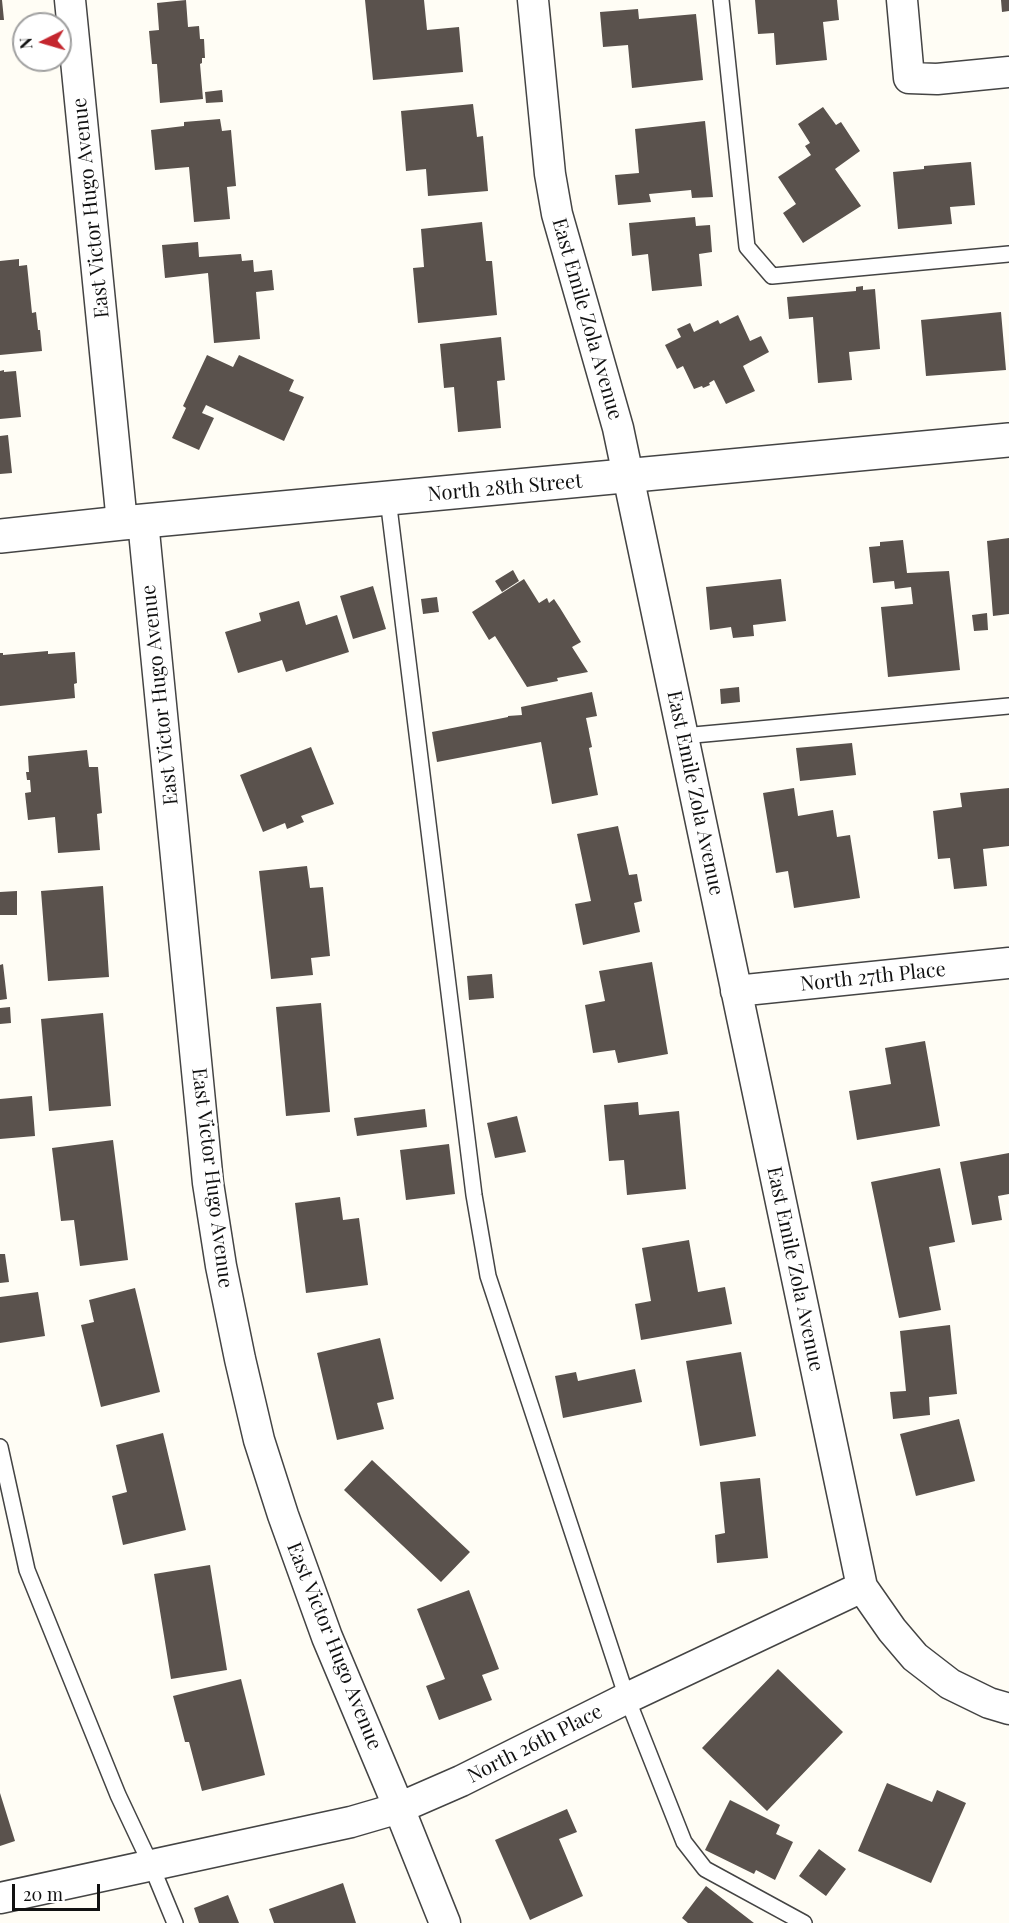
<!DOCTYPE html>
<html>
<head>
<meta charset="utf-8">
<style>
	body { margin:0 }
	#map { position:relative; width:1009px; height:1923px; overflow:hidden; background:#fffdf5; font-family:"Playfair Display",serif }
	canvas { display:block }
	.north { position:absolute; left:12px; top:12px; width:60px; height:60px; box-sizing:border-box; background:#fff; border:2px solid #a0a0a0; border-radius:50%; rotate:265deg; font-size:16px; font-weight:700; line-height:24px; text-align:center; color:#111 }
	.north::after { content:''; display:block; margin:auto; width:21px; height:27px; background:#c4262e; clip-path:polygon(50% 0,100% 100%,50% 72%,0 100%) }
	.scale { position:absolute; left:12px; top:1884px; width:88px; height:27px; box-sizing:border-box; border:3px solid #111; border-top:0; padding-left:8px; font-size:18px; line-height:21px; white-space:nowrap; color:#111; -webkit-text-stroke:4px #fff; paint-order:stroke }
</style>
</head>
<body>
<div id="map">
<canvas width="1009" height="1923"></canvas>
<div class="north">N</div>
<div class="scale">20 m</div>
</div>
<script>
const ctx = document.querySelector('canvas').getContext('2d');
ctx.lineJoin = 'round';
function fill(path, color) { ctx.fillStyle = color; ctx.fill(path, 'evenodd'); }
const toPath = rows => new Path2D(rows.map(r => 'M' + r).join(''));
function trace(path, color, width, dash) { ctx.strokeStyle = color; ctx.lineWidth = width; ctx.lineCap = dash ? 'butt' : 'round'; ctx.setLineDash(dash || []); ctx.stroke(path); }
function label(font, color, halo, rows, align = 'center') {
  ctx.font = font + ' "Playfair Display",serif'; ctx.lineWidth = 6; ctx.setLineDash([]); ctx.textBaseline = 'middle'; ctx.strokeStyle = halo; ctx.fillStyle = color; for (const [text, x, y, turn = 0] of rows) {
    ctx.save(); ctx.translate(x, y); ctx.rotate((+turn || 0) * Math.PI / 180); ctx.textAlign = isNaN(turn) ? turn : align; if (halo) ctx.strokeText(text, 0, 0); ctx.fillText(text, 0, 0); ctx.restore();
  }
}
const building = toPath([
	[0,0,2,0,4,20,0,20],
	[186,0,188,27,199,26,200,39,204,39,205,58,202,58,202,63,200,64,203,99,160,103,157,64,152,64,149,31,159,30,157,3],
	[365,0,424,0,427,30,459,27,463,72,373,80],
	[755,0,837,0,839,20,823,22,827,60,776,65,774,33,758,34],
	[1001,0,1009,0,1009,11,1002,12],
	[638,9,639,19,696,14,703,80,632,88,628,45,603,47,600,12],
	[222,90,223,102,206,103,205,92],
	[473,104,477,137,483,136,488,191,428,196,426,169,406,171,401,111],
	[823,107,836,125,841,122,860,151,835,169,861,206,803,243,783,213,796,204,778,177,811,155,805,146,810,143,798,124],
	[220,119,222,131,231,130,236,186,227,187,230,219,194,222,189,167,155,170,151,130,184,126,184,122],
	[705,121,713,197,692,198,691,190,649,194,651,202,618,205,615,175,639,173,635,129],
	[971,162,975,205,950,207,952,224,898,229,893,172,924,169,924,166],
	[695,217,696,226,710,225,712,252,699,254,702,286,652,291,648,254,632,256,629,223],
	[482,222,486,261,492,261,497,315,418,323,413,268,424,267,421,229],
	[198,242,199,257,241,254,242,261,253,260,254,272,272,270,274,290,256,292,260,339,214,343,208,273,165,278,162,245],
	[19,259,19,266,27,265,32,313,36,312,38,330,40,330,42,351,0,355,0,261],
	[863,286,863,290,875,289,880,349,849,352,852,380,818,383,813,317,789,319,787,297,856,291,856,287],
	[1001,312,1006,370,926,376,921,320],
	[738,315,750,341,761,336,769,352,743,366,755,391,726,404,714,380,709,383,710,385,703,388,702,386,694,389,683,366,677,369,665,345,681,337,677,329,690,323,694,332,718,320,720,324],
	[501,337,505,380,497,381,501,428,458,432,454,387,444,388,440,344],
	[207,355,233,367,239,355,294,380,289,391,304,397,284,441,206,405,202,413,214,418,199,450,172,438,186,408,183,406],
	[4,370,4,372,16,371,21,417,0,419,0,371],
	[8,435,12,473,0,474,0,436],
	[1009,538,1009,614,993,616,987,541],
	[903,540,907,573,949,571,960,670,888,677,881,607,913,604,911,587,895,589,894,581,873,583,869,547,880,546,880,542],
	[513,570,519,581,502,592,495,581],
	[524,579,539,603,547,598,549,603,554,599,560,608,581,642,572,647,588,672,557,678,558,681,527,687,495,636,489,640,472,612],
	[781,579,786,621,753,625,754,636,733,638,731,627,710,630,706,587],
	[373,586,386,629,353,639,340,596],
	[437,597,439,612,423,614,421,599],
	[299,601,306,625,337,615,349,652,286,672,282,660,238,673,225,632,261,621,259,613],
	[987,613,988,630,974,631,972,615],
	[48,651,48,654,75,652,77,683,74,684,75,698,0,706,0,653,3,653,3,655],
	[739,687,740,702,721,704,720,689],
	[592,692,597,716,586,718,592,747,589,748,598,795,552,804,541,742,437,762,432,732,508,717,508,716,522,715,521,707],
	[852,743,856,775,800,781,796,748],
	[311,747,334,804,301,816,304,822,287,829,285,823,263,832,240,775],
	[87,750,89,767,98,767,102,813,97,814,100,850,58,853,55,817,28,820,25,793,31,792,30,780,27,780,26,772,29,772,28,756],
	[794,788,798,816,833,810,837,837,850,835,860,898,794,908,788,871,776,873,763,793],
	[1009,788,1009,846,983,849,987,886,954,889,950,858,938,859,933,811,962,807,960,793],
	[618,826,629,875,637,874,642,901,634,903,640,932,583,945,575,904,591,901,577,834],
	[307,866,310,888,323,887,330,956,311,958,313,975,271,979,259,871],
	[103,886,109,977,48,981,41,891],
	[17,891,17,915,0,915,0,892],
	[652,962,668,1054,618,1063,615,1050,593,1053,585,1005,605,1001,599,971],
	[3,964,7,999,0,1000,0,965],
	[492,974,494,998,469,1000,467,976],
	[321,1003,330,1112,286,1116,276,1007],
	[10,1007,11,1023,0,1024,0,1008],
	[103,1013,111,1106,49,1111,41,1019],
	[925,1041,940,1126,857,1140,849,1091,891,1084,885,1048],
	[32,1096,35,1136,0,1139,0,1099],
	[638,1102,639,1115,679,1111,686,1189,627,1195,624,1160,609,1161,604,1105],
	[425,1109,427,1127,357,1136,354,1118],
	[517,1116,526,1152,495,1158,487,1123],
	[113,1140,128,1260,80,1266,74,1220,61,1221,52,1148],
	[449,1144,455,1194,406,1200,400,1150],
	[1009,1153,1009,1194,998,1196,1002,1220,972,1225,960,1162],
	[940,1168,955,1242,929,1247,941,1310,899,1318,871,1182],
	[340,1197,343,1220,359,1218,368,1285,306,1293,295,1203],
	[689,1240,698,1292,725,1287,732,1324,641,1340,635,1304,651,1301,642,1248],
	[0,1254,5,1254,9,1282,0,1283],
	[135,1288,160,1392,101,1407,81,1325,94,1322,89,1300],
	[38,1292,45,1336,0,1343,0,1297],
	[950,1325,957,1394,929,1397,930,1415,893,1419,890,1392,906,1391,900,1331],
	[380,1338,394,1399,377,1403,384,1429,337,1440,317,1353],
	[741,1352,756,1436,700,1446,686,1361],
	[635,1369,642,1402,563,1418,555,1376,576,1372,578,1381],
	[959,1419,975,1481,916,1496,900,1434],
	[163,1433,186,1530,123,1545,112,1496,127,1492,116,1445],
	[372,1460,470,1552,441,1582,344,1490],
	[760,1478,768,1558,717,1563,715,1535,725,1533,720,1482],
	[210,1565,227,1670,171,1679,154,1574],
	[469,1590,499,1669,482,1675,492,1700,439,1720,426,1686,445,1679,417,1609],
	[778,1669,843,1732,767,1811,702,1748],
	[241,1679,265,1775,202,1791,189,1742,185,1742,173,1696],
	[887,1783,932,1802,937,1790,966,1803,931,1883,858,1851],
	[0,1793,15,1841,0,1846],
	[730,1800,780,1825,776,1834,793,1842,775,1880,756,1870,754,1874,705,1850],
	[567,1809,577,1832,559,1839,583,1896,530,1920,495,1840],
	[819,1849,846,1869,826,1896,799,1876],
	[343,1883,356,1923,274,1923,269,1909],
	[706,1886,754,1923,688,1923,682,1918],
	[228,1895,239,1923,199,1923,194,1908]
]);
const service = toPath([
	[721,0,747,247,772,276,1009,254],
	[388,499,474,1195,488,1276,627,1698,684,1842,705,1869,804,1923],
	[683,736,1009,706],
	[0,1447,27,1570,118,1795,151,1865,175,1923]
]);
const minor = toPath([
	[70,0,122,523],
	[533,0,550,174,557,214,618,428,862,1587],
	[902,0,909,78,937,79,1009,72],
	[143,521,208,1183,221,1266,240,1359,259,1440,283,1515,327,1637,399,1808,445,1923],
	[736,991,1009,963],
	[0,1898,351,1822,399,1808,461,1781,627,1698,862,1587,892,1630,915,1657,950,1684,989,1703,1009,1709]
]);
const tertiary = toPath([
	[0,536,122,523,1009,440]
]);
const streetNames = [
	["East Victor Hugo Avenue",91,208,-96],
	["East Emile Zola Avenue",587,319,74],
	["North 28th Street",505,488,-5],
	["East Victor Hugo Avenue",160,695,-96],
	["East Emile Zola Avenue",695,793,78],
	["North 27th Place",873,977,-6],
	["East Victor Hugo Avenue",212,1178,83],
	["East Emile Zola Avenue",795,1269,78],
	["East Victor Hugo Avenue",334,1646,68],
	["North 26th Place",535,1744,-27]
];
fill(building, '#5a524d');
trace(service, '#444', 18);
trace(minor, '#444', 33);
trace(tertiary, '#444', 36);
trace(service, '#fff', 15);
trace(minor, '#fff', 30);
trace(tertiary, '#fff', 33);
label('20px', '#111', '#fff', streetNames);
</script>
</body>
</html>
